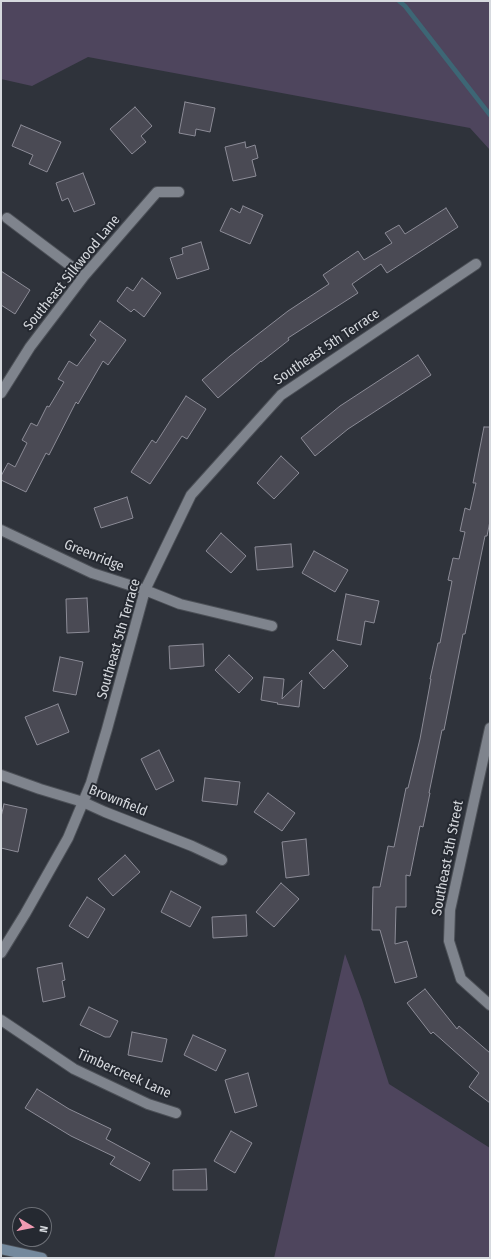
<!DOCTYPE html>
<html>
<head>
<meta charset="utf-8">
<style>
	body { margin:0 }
	#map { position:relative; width:491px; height:1259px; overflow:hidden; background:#2f333b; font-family:"Fira Sans Condensed",sans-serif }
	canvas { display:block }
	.frame { position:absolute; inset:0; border:2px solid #d6d9de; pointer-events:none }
	.north { position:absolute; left:12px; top:1207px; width:40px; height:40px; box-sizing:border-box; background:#252931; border:1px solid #6c6f76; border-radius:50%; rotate:100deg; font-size:11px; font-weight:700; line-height:16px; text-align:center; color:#d6d9de }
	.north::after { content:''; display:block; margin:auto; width:14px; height:18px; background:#f19ab2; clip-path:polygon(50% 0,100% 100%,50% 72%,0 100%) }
</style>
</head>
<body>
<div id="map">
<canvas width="491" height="1259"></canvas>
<div class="frame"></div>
<div class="north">N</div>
</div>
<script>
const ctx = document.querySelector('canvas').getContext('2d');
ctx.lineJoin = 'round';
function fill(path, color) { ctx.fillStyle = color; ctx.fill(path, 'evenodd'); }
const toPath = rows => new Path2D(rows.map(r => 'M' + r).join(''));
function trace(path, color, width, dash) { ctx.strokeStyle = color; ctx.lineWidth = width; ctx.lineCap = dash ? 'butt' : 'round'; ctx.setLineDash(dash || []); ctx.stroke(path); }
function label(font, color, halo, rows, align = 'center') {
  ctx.font = font + ' "Fira Sans Condensed",sans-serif'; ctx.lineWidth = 4; ctx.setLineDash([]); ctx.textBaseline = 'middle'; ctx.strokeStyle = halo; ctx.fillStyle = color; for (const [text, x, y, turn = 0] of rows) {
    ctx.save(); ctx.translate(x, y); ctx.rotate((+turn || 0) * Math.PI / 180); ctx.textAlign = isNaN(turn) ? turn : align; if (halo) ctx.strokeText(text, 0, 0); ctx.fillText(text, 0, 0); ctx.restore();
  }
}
const green = toPath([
	[1,1,490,1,490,150,470,128,88,57,32,86,1,79],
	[345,954,362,1000,389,1084,490,1148,490,1258,274,1258]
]);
const stream = toPath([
	[399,1,405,6,490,115]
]);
const building = toPath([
	[185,102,215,108,210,132,196,129,195,136,179,133,185,102],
	[135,107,152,126,141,136,146,142,132,154,110,129,135,107],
	[21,125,61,142,47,172,29,164,33,155,12,146,21,125],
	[245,142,246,148,255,145,258,158,252,160,256,176,233,181,225,147,245,142],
	[83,173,95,204,74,212,68,198,62,201,56,183,83,173],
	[243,206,263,215,250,244,220,231,231,208,240,213,243,206],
	[446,208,458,227,387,273,381,264,352,284,358,293,288,338,289,340,261,362,261,361,218,398,202,380,230,356,288,311,329,284,323,275,358,251,364,260,392,243,385,233,399,225,405,234,446,208],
	[201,242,209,269,177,279,170,258,183,254,182,248,201,242],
	[1,271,30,290,15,314,1,305,1,271],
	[142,278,161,293,144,317,134,309,131,312,117,301,127,287,133,291,142,278],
	[100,321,126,340,108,365,103,361,78,404,76,402,49,455,46,453,26,492,1,480,1,476,8,463,15,467,27,443,22,440,31,423,37,426,47,406,49,407,64,382,58,379,69,361,77,366,96,340,90,335,100,321],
	[418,355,431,375,348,429,315,456,301,438,340,406,418,355],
	[186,396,206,409,187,439,182,436,150,484,131,472,152,440,156,443,186,396],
	[484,427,490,427,490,521,487,536,485,536,465,634,463,634,444,730,442,730,429,793,430,793,423,827,420,826,410,876,406,875,406,907,396,907,395,944,407,941,417,977,395,983,380,930,372,930,373,887,380,887,388,846,394,847,406,788,408,788,420,739,431,679,430,679,438,643,440,643,452,581,448,580,453,558,459,559,465,532,460,531,465,508,470,510,476,483,473,483,484,427],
	[281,456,299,473,274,499,257,483,281,456],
	[127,497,133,518,101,528,94,508,127,497],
	[221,533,246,556,231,573,206,551,221,533],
	[291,544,293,567,257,570,255,547,291,544],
	[314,551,348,570,335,592,302,573,314,551],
	[346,594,379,601,374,623,365,621,361,645,337,640,346,594],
	[87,598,89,632,67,633,66,599,87,598],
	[203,644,204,666,170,669,169,646,203,644],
	[333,650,348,666,324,689,309,673,333,650],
	[229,655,253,678,239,693,215,670,229,655],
	[60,657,83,662,76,695,53,691,60,657],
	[264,677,284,679,282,699,302,680,299,707,277,704,278,703,261,700,264,677],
	[58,704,69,732,37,745,25,717,58,704],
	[159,750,174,781,156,790,141,759,159,750],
	[205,778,240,782,237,805,202,801,205,778],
	[268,793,295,813,282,831,254,812,268,793],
	[4,804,27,809,18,852,1,848,1,817,4,804],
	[306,839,309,875,286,878,282,842,306,839],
	[125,855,140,872,113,896,98,879,125,855],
	[281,883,299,899,274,927,256,912,281,883],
	[171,891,201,907,190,927,161,912,171,891],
	[87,897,105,909,88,938,69,926,87,897],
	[246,915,247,936,213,938,212,917,246,915],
	[62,963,65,980,62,981,65,997,43,1002,37,968,62,963],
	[425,989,457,1029,459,1026,490,1053,490,1103,469,1087,479,1073,433,1032,431,1034,407,1003,425,989],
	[89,1007,118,1021,110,1037,105,1037,80,1025,89,1007],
	[132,1032,167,1039,162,1062,128,1055,132,1032],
	[193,1035,226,1050,216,1071,184,1055,193,1035],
	[248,1073,257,1106,235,1113,225,1080,248,1073],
	[37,1089,69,1109,111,1129,106,1139,150,1163,140,1181,110,1164,115,1157,71,1136,25,1108,37,1089],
	[231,1131,252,1143,235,1173,214,1161,231,1131],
	[206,1169,207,1190,173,1190,173,1170,206,1169]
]);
const street = toPath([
	[7,218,84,276],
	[1,393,30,347,84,276,157,192,179,192],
	[1,530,92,573,145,590,180,604,272,626],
	[490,728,450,910,449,941,461,979,490,1005],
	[1,775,40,789,83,802,105,812,192,846,222,860],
	[1,953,25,914,68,838,91,783,107,729,145,590,191,495,281,395,476,264],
	[1,1020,74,1069,148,1104,176,1113]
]);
const secondary = toPath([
	[1,1249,42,1258]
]);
const streetNames = [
	["Southeast Silkwood Lane",72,273,-51],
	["Southeast 5th Terrace",327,347,-34],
	["Greenridge",94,556,22],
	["Southeast 5th Terrace",119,639,-74],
	["Brownfield",118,801,22],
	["Southeast 5th Street",448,858,-79],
	["Timbercreek Lane",124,1074,24]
];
fill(green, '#4e455d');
trace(stream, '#3d6675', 4.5);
fill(building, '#4a4a54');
trace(building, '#8c8c97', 1);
trace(street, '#4c5057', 12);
trace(secondary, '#4c5057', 12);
trace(street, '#7f848d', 10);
trace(secondary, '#74899d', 10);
label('14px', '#d6d9de', '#252931', streetNames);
</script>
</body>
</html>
